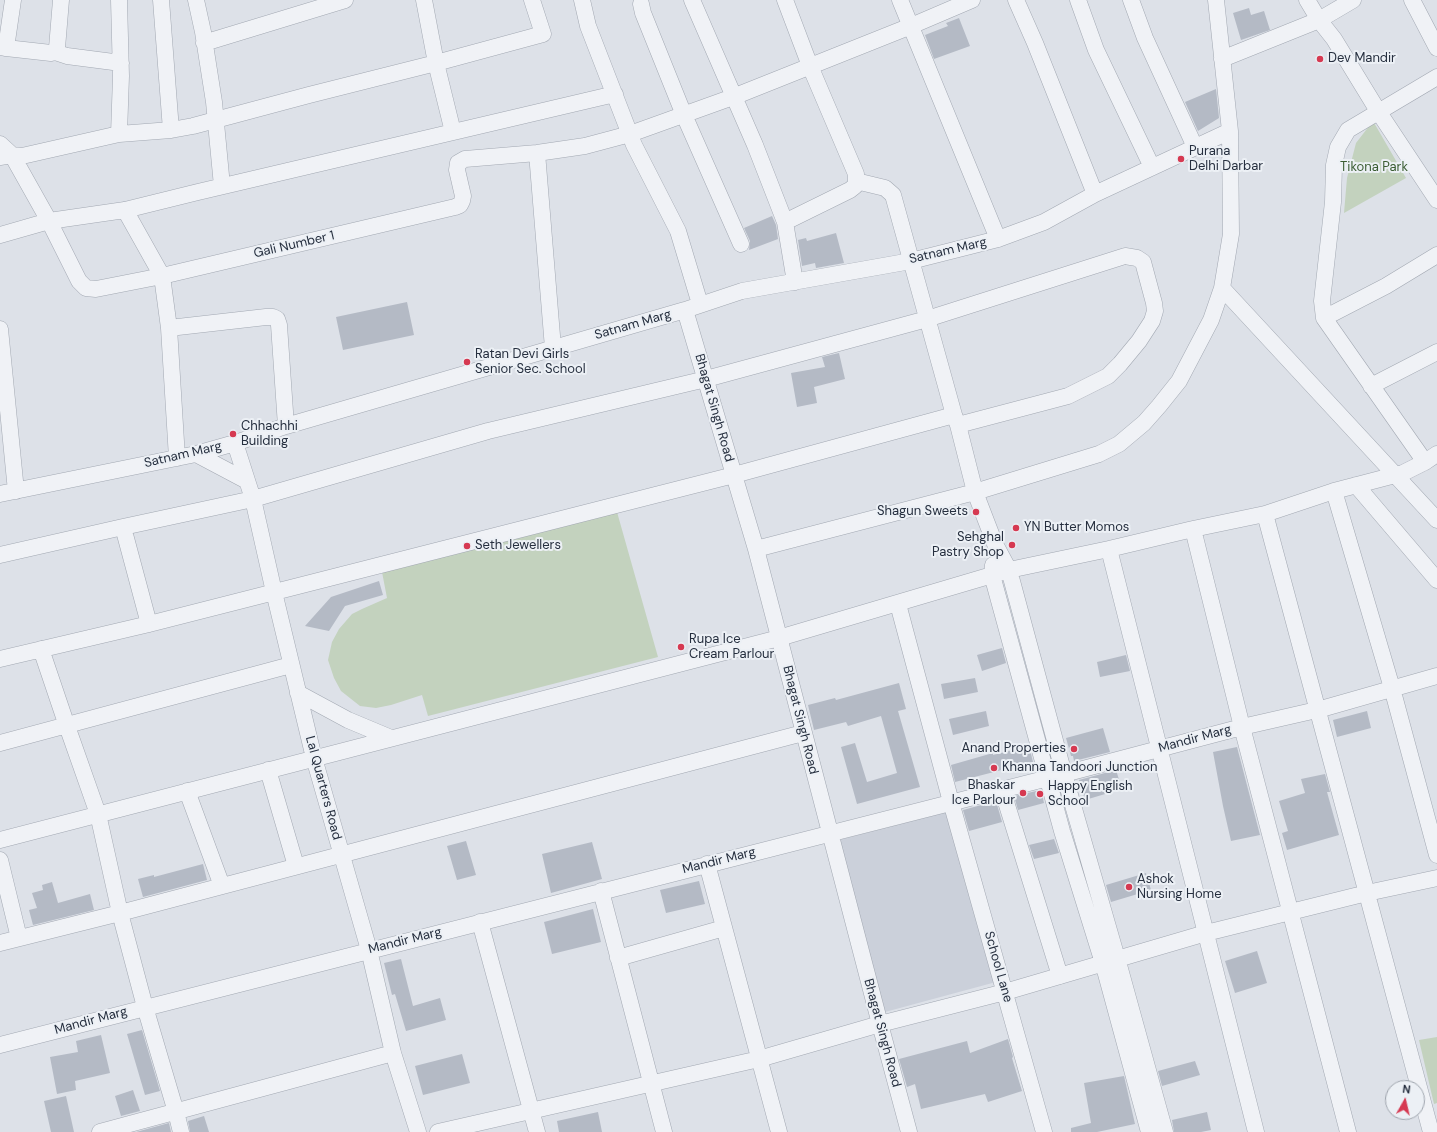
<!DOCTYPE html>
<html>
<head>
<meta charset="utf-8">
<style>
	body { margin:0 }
	#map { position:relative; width:1437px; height:1132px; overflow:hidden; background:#dde1e8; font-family:"DM Sans",sans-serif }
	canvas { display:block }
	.north { position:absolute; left:1385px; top:1080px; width:40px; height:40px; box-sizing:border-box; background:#ecf0f5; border:1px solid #9da3ac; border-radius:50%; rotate:8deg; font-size:11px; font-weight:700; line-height:16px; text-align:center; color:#262f3f }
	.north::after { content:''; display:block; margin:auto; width:14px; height:18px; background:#d63951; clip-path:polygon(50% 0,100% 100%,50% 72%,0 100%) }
</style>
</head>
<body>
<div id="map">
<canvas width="1437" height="1132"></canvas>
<div class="north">N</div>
</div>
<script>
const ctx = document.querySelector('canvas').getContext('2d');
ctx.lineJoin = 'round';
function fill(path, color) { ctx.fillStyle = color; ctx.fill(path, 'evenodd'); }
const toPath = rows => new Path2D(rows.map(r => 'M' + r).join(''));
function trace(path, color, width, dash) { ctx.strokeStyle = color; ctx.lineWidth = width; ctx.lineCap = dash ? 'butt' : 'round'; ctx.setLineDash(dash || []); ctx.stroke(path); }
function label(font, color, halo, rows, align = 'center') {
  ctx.font = font + ' "DM Sans",sans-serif'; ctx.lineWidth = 4; ctx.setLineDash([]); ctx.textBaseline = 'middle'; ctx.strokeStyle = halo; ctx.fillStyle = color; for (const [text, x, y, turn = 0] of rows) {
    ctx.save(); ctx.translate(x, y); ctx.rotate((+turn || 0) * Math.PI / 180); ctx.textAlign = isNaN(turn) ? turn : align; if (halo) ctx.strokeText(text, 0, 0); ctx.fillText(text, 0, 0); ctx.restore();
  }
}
const built = toPath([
	[950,811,996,982,885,1012,839,840]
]);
const green = toPath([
	[1373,121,1406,178,1344,213,1347,178,1356,143],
	[617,512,658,657,428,716,422,695,391,705,376,708,360,706,341,691,334,678,328,660,332,642,339,629,352,614,362,609,387,598,382,572],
	[1437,1037,1437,1103,1434,1104,1419,1040]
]);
const building = toPath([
	[1249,8,1251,15,1264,11,1270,30,1241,40,1233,13],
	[959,18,970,46,934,59,925,35,948,26,946,23],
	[1216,89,1219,118,1198,131,1185,102],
	[772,216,776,225,778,239,749,250,750,241,744,228],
	[836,233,844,263,816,268,815,263,802,266,798,240,806,238,807,241],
	[407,302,414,335,343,350,336,317],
	[839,353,845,379,814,387,817,403,797,407,791,373,825,367,822,357],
	[379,581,383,595,345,606,329,631,305,626,331,597],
	[1002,648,1006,663,982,671,977,655],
	[1126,655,1130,671,1100,677,1097,662],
	[975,678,978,692,944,699,941,684],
	[899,683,906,709,898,711,920,787,857,804,841,747,855,743,867,782,897,773,881,716,848,726,846,722,814,730,808,705,835,698,836,700],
	[986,711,989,726,953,735,949,719],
	[1367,711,1371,728,1337,737,1333,720],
	[1103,728,1110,752,1074,761,1073,756,1071,756,1066,738],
	[1029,746,1033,762,955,782,951,765,993,753,993,755],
	[1237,747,1260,835,1231,841,1223,806,1213,752],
	[1116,770,1122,789,1085,800,1079,780],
	[1325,774,1330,792,1327,792,1339,835,1287,850,1282,833,1288,831,1279,801,1305,793,1301,779],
	[1041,790,1044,803,1018,810,1014,796],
	[996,801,1002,822,969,831,963,810],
	[1054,839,1059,853,1034,859,1029,845],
	[466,841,476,875,457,880,447,846],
	[592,842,602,879,551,893,542,854],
	[203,864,207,880,143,897,138,879,154,875,154,877],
	[1146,873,1151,890,1111,902,1106,885],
	[699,881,705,904,666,913,660,890],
	[52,882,58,903,90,894,94,910,33,925,29,910,37,908,32,893,43,890,42,885],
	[593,909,601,942,552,954,544,922],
	[1257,951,1267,983,1235,993,1225,961],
	[401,959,413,1006,440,998,446,1020,406,1031,395,994,392,995,384,963],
	[142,1030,160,1091,145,1095,127,1034],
	[101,1035,110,1073,75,1081,76,1090,57,1094,50,1057,78,1052,76,1041],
	[1008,1039,1013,1057,1012,1058,1022,1091,988,1102,985,1094,921,1109,915,1084,907,1087,899,1059,967,1041,970,1053],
	[462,1054,470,1083,423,1095,415,1066],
	[1195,1061,1200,1075,1162,1086,1158,1071],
	[1124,1076,1135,1124,1097,1132,1071,1132,1071,1128,1091,1123,1084,1083],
	[133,1090,140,1111,121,1116,115,1096],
	[66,1096,74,1132,51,1132,44,1101],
	[598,1112,602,1132,559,1132,557,1121],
	[1207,1112,1211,1130,1201,1132,1174,1132,1172,1120],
	[204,1116,209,1132,190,1132,188,1121],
	[169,1123,171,1132,136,1132]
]);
const minor = toPath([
	[119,0,121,76,119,134],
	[161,0,171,130],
	[196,0,203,32,214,102,222,186],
	[424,0,436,63,453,132],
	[582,0,588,26,634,145,678,231,700,304],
	[692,0,755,145,785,222,795,282],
	[900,0,998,239],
	[1016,0,1035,43,1095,194],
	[1078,0,1096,50,1152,167],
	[1131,0,1145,38,1195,147],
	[1307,0,1319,20,1334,39,1378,111,1437,200],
	[1412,0,1437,48],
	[641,4,643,13,684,115,741,244],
	[204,43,345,0],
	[0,47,6,48,13,0],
	[6,48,51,53,55,52,57,48,61,0],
	[55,52,67,56,121,63],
	[1222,59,1319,20,1353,0],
	[0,144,12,155,22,156,119,134,171,130,193,126,309,95,436,63,543,34,532,0],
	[537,153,553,348],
	[0,157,12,155,49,221,79,281,86,288,96,289,162,276,455,207,460,205,462,201,463,196,457,170,458,163,465,159,537,153,585,146,630,134,733,97,911,26,972,0],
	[856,181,885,188,893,195,954,415,958,425,975,492,995,544,1009,570,1064,774,1117,958,1165,1132],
	[125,210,162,276,169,328,177,458],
	[785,222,850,190,855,186,856,181,856,174,810,66,785,0],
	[0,235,49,221,125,210,198,192,615,94],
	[1222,288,1437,520],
	[685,310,756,549,880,1024,909,1132],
	[1324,318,1386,286,1437,255],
	[169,328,266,317,273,317,277,319,279,325,286,426],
	[0,329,16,491],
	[1371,386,1437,352],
	[235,443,253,499,274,592,314,758,369,950,393,1053,418,1132],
	[196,454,247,481],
	[1425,462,1324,318,1322,301,1333,202,1334,165,1338,147,1348,130,1437,77],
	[1356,485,1437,580],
	[1334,491,1392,688,1437,855],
	[0,494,196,454,235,443,286,426,685,310,742,291,911,261,998,239,1044,222,1095,194,1230,131],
	[1265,514,1431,1132],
	[123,527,149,624],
	[1193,529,1242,727,1348,1132],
	[756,549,975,492,1099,454,1119,444,1144,423,1159,406,1179,381,1211,320,1222,288,1231,234,1230,131,1216,0],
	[1109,549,1256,1132],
	[0,555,123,527,253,499,488,431,706,379,927,319,1125,256,1137,258,1143,262,1154,303,1155,311,1152,321,1139,341,1120,364,1108,376,1068,396,958,425],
	[993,565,992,575,1062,831,1103,963,1149,1132],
	[898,604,951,802,1044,1132],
	[41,649,67,726,98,814,120,913,145,1007,176,1112,181,1132],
	[0,659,149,624,734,475,954,415],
	[298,693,348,720,391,738],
	[0,743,291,665],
	[268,770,296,866],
	[1002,789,1060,976],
	[187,791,222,886],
	[0,840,779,638,1009,570,1109,549,1193,529,1265,514,1334,491,1403,473,1425,462,1437,454],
	[0,860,19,938],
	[707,864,779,1132],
	[601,891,664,1132],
	[480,922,537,1132],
	[0,943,120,913,803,733],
	[618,958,724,928],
	[0,1045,1064,774,1242,727,1321,709,1437,676],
	[100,1132,393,1053],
	[438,1132,759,1059,880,1024,1005,992,1206,933,1367,893,1437,878]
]);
const markers = [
	[1320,59,4,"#d63951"],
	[1181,159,4,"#d63951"],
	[467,362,4,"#d63951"],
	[233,434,4,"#d63951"],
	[976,512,4,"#d63951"],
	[1016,528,4,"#d63951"],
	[1012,545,4,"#d63951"],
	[467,546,4,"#d63951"],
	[681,647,4,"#d63951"],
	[1074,749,4,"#d63951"],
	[994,768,4,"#d63951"],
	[1023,793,4,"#d63951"],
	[1040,794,4,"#d63951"],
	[1129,887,4,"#d63951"]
];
const poiNames = [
	["Dev Mandir",1328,59],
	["Purana",1189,152],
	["Delhi Darbar",1189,167],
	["Ratan Devi Girls",475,355],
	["Senior Sec. School",475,370],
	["Chhachhi",241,427],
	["Building",241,442],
	["Shagun Sweets",968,512,"right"],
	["YN Butter Momos",1024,528],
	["Sehghal",1004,538,"right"],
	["Pastry Shop",1004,553,"right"],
	["Seth Jewellers",475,546],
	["Rupa Ice",689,640],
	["Cream Parlour",689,655],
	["Anand Properties",1066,749,"right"],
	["Khanna Tandoori Junction",1002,768],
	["Bhaskar",1015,786,"right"],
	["Ice Parlour",1015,801,"right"],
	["Happy English",1048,787],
	["School",1048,802],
	["Ashok",1137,880],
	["Nursing Home",1137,895]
];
const parkNames = [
	["Tikona Park",1374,168]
];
const streetNames = [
	["Gali Number 1",294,245,-13],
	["Satnam Marg",948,251,-13],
	["Satnam Marg",633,325,-16],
	["Bhagat Singh Road",714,408,74],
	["Satnam Marg",183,455,-13],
	["Bhagat Singh Road",800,720,76],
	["Mandir Marg",1195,739,-15],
	["Lal Quarters Road",323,788,75],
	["Mandir Marg",719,861,-14],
	["Mandir Marg",405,941,-14],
	["School Lane",998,967,74],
	["Mandir Marg",91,1021,-15],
	["Bhagat Singh Road",882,1033,75]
];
fill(built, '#cbd0da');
fill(green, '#c3d2be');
fill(building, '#b4bac5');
trace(minor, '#a2a8b2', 17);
trace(minor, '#f0f2f6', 16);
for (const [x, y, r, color] of markers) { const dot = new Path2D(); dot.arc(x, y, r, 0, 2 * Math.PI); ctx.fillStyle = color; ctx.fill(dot); trace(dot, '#ecf0f5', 1.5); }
label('13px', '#262f3f', '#ecf0f5', poiNames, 'left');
label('13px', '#3a5c32', '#ecf0f5', parkNames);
label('13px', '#262f3f', '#ecf0f5', streetNames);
</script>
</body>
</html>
